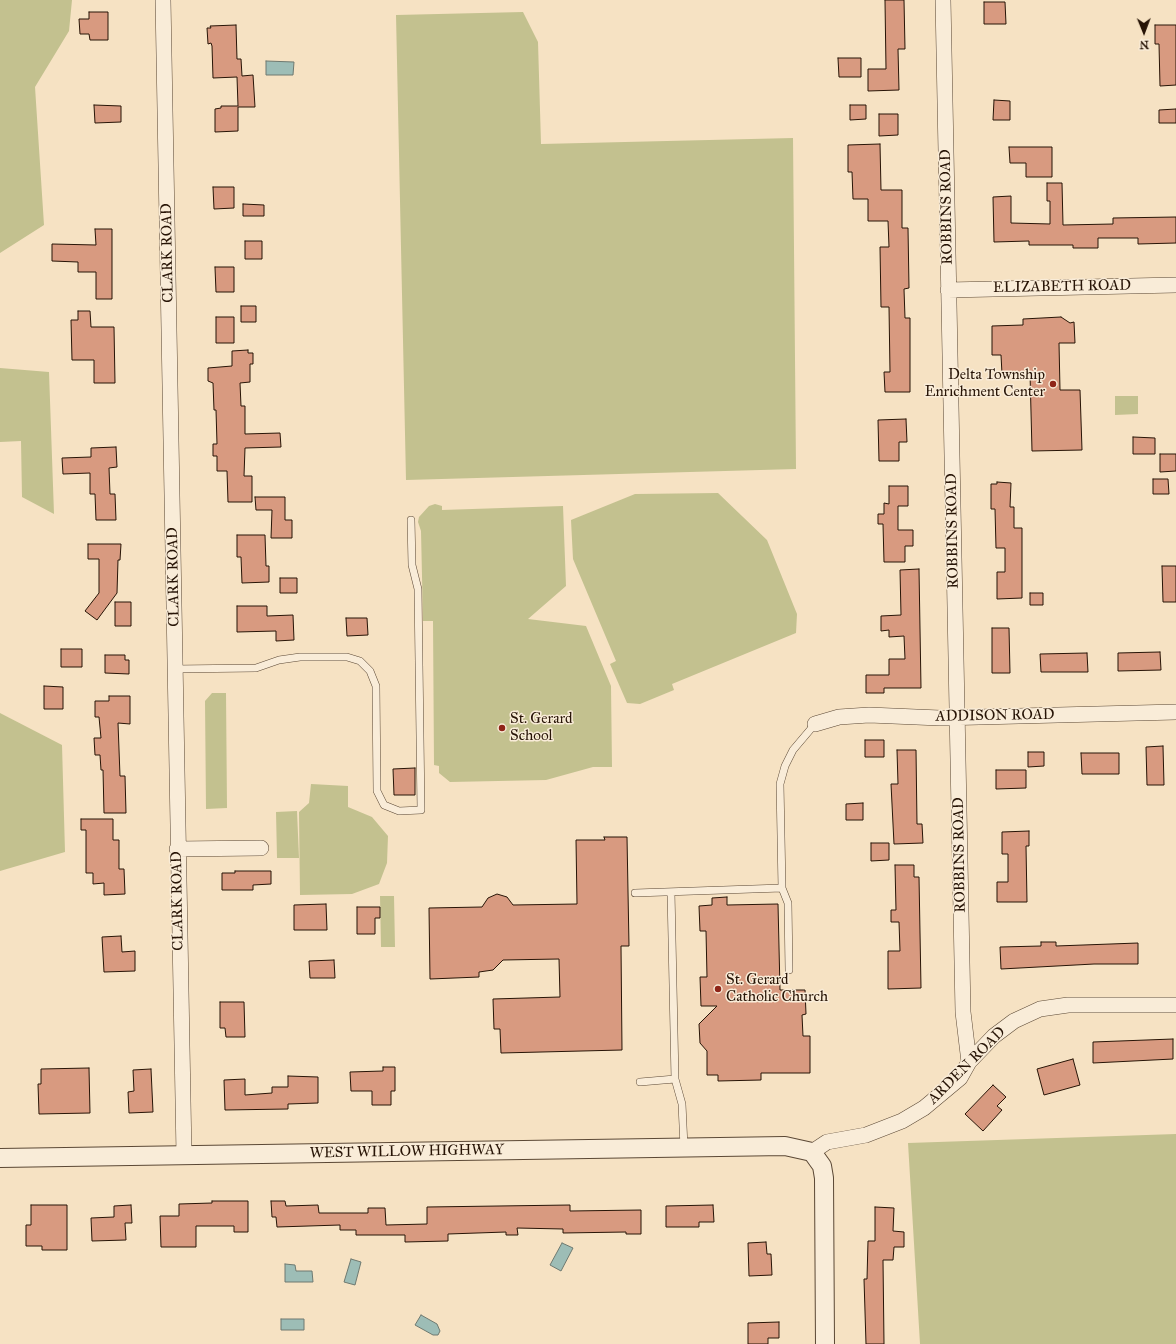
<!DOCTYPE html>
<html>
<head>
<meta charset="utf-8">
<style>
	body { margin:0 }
	#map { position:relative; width:1176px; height:1344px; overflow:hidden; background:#f6e2c3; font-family:"IM FELL Great Primer",serif }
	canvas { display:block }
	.north { position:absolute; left:1124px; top:12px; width:40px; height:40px; -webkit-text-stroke:3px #f9ecd8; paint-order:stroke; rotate:179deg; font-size:11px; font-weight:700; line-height:16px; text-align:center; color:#271406 }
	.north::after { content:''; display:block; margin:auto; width:14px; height:18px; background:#271406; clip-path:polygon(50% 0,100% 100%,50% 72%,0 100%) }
</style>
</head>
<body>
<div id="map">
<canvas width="1176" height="1344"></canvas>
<div class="north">N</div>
</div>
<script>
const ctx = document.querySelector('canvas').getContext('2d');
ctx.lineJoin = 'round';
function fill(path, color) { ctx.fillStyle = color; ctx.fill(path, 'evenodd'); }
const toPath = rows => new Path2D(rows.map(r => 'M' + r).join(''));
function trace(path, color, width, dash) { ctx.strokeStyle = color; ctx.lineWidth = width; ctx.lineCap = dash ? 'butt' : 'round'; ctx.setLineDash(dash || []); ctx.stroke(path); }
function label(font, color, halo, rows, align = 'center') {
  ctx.font = font + ' "IM FELL Great Primer",serif'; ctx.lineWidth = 3; ctx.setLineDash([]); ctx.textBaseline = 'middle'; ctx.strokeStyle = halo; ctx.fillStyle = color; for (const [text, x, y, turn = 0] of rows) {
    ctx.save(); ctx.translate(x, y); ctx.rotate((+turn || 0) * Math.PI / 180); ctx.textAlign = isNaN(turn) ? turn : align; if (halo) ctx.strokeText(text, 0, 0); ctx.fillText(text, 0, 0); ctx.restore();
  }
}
const green = toPath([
	[0,0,72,0,69,31,35,87,44,225,0,253],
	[523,12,538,42,541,144,793,138,796,469,406,480,396,15],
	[0,368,49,372,54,514,22,497,21,441,0,442],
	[1115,396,1138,396,1138,414,1115,415],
	[718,493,767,540,797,614,796,633,672,684,674,690,640,704,627,703,610,664,616,661,573,559,571,520,635,494],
	[435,504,442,506,442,510,563,506,566,586,528,619,586,626,611,686,612,767,593,767,546,780,450,782,439,773,439,766,434,765,433,621,423,621,421,531,418,522,419,517,429,506],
	[212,693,226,693,227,808,206,809,205,701],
	[0,713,62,745,65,852,0,871],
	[311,784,348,786,348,807,372,817,388,836,387,863,379,884,352,894,300,895,299,812,309,803],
	[297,811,299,858,277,858,276,812],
	[380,896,394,896,395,947,381,947],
	[1176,1134,1176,1344,920,1344,908,1143]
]);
const water = toPath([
	[266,61,294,62,293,75,266,75,266,61],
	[562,1243,573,1248,561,1271,550,1265,562,1243],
	[351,1259,361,1262,355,1285,344,1282,351,1259],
	[285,1264,295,1265,296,1271,312,1271,313,1282,285,1282,285,1264],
	[421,1315,437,1324,440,1331,438,1335,433,1335,415,1325,421,1315],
	[281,1319,304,1319,304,1330,281,1330,281,1319]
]);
const building = toPath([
	[885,0,904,0,905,49,898,49,899,90,868,91,868,69,886,69,885,0],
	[984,2,1005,2,1006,24,984,24,984,2],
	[89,12,108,12,108,40,90,40,89,34,80,34,79,19,89,19,89,12],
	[236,25,237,59,241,59,242,76,253,75,255,107,238,107,238,131,215,132,215,109,221,108,221,106,238,106,237,77,213,78,212,46,211,43,208,44,207,28,211,28,210,26,236,25],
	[1155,25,1176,25,1176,85,1160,86,1159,44,1155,44,1155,25],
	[838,58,861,58,861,77,839,77,838,58],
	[994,100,1010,101,1010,120,993,120,994,100],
	[94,105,121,106,121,122,95,123,94,105],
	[850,105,866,105,866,119,850,120,850,105],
	[1176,109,1176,123,1159,123,1159,110,1176,109],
	[879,114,898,114,898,135,879,136,879,114],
	[880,144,881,190,902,190,902,228,908,228,909,288,904,289,905,318,910,318,910,392,885,392,884,372,890,372,889,307,881,307,880,247,889,247,888,221,868,221,868,199,853,199,852,172,848,172,848,145,880,144],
	[1009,147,1052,147,1052,177,1026,177,1026,163,1010,163,1009,147],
	[1047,183,1062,183,1063,225,1113,224,1113,218,1176,217,1176,243,1138,244,1138,238,1098,238,1098,248,1073,248,1073,245,1029,245,1029,241,994,242,993,197,1011,196,1011,223,1050,224,1050,201,1047,201,1047,183],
	[213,187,234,187,234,208,214,209,213,187],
	[243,204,264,205,264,216,243,216,243,204],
	[95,229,112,229,112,299,96,299,96,272,78,272,78,262,52,261,52,244,96,245,95,229],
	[245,241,262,241,262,259,245,259,245,241],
	[215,267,234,267,234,292,216,292,215,267],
	[241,306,256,306,256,322,241,322,241,306],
	[78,311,90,311,91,327,114,327,115,383,94,383,94,360,72,360,71,320,78,320,78,311],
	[216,317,234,317,234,343,216,343,216,317],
	[1061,317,1070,323,1074,322,1075,343,1059,343,1060,390,1080,390,1082,450,1032,451,1030,373,1002,374,1001,355,992,355,992,326,1023,325,1023,319,1061,317],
	[248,350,248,353,253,353,253,364,250,364,250,382,240,383,241,406,245,406,245,434,280,433,281,447,245,448,244,476,252,476,252,502,228,502,227,471,217,471,217,456,213,456,213,444,217,444,216,410,214,410,213,383,208,381,208,368,232,366,232,351,248,350],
	[906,419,907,442,899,442,899,461,879,461,878,420,906,419],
	[1133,437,1155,438,1155,454,1133,454,1133,437],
	[116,447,117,467,109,468,110,494,115,494,116,520,96,520,95,494,90,494,90,473,63,474,62,458,91,457,91,448,116,447],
	[1160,454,1176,454,1176,471,1160,472,1160,454],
	[1153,479,1168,479,1169,494,1153,494,1153,479],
	[997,482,1011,483,1010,507,1014,507,1014,528,1022,528,1022,598,997,599,997,572,1005,572,1005,548,996,548,995,509,991,509,991,484,997,484,997,482],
	[889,486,908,486,908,506,898,506,898,530,913,530,913,546,905,546,905,562,884,562,883,524,878,524,878,514,884,514,884,503,889,504,889,486],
	[255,497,285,497,285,520,292,520,292,538,271,538,272,510,256,510,255,497],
	[237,535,265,535,266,566,269,566,269,582,242,583,241,557,237,557,237,535],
	[88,544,121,544,120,560,118,560,117,593,97,620,85,611,99,593,99,559,88,559,88,544],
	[1162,566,1176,566,1176,602,1163,602,1162,566],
	[919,569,921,688,884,688,884,693,866,693,866,675,889,675,889,659,905,659,904,636,889,637,889,630,881,631,881,616,901,615,900,570,919,569],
	[280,578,297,578,297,593,280,593,280,578],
	[1030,593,1043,593,1043,605,1030,605,1030,593],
	[115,602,131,602,131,626,115,626,115,602],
	[237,606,267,606,267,616,293,615,294,640,276,641,276,631,237,632,237,606],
	[346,618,367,618,368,635,347,636,346,618],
	[992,628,1009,628,1010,673,992,673,992,628],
	[61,649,82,649,82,667,61,667,61,649],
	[1160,652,1161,670,1118,671,1118,653,1160,652],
	[1087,653,1088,672,1041,672,1040,654,1087,653],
	[105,655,125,655,125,660,129,660,129,674,105,673,105,655],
	[44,686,63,687,63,709,44,709,44,686],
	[109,696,130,696,130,724,118,723,120,776,125,776,126,813,104,813,103,770,101,770,100,755,95,755,94,738,101,738,99,717,95,717,95,701,109,701,109,696],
	[865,740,884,740,884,757,865,757,865,740],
	[1163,746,1164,785,1147,785,1146,747,1163,746],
	[897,750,916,750,917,824,922,824,923,843,894,844,891,784,898,784,897,750],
	[1028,752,1044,752,1044,766,1028,767,1028,752],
	[1081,753,1119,753,1119,774,1082,774,1081,753],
	[415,768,415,795,394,795,393,769,415,768],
	[996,770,1026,770,1026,788,996,789,996,770],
	[863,803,863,820,846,820,846,804,863,803],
	[81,819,113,819,113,840,119,840,119,869,124,869,125,894,104,895,104,883,93,884,93,873,86,873,86,830,81,830,81,819],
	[1029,831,1029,846,1026,846,1027,902,997,902,997,882,1008,882,1008,854,1002,854,1002,832,1029,831],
	[604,837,627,837,629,946,621,946,622,1050,501,1053,500,1029,494,1029,493,999,560,997,559,959,503,960,493,970,479,972,479,977,430,979,429,908,482,907,488,898,497,894,507,897,513,905,577,904,576,840,605,840,604,837],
	[871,843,889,843,889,860,871,861,871,843],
	[895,865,914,865,914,877,919,877,921,988,888,989,888,951,900,951,899,922,891,922,891,910,896,910,895,865],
	[235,871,271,871,271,884,253,885,253,890,222,890,222,873,235,873,235,871],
	[727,897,727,905,778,904,780,990,805,990,806,1014,802,1015,803,1036,810,1036,810,1073,761,1073,761,1080,718,1081,718,1075,707,1075,707,1051,700,1043,699,1024,717,1006,701,1006,700,977,707,977,706,931,700,931,699,906,712,905,712,898,727,897],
	[326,904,327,930,294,930,294,905,326,904],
	[357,907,380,907,380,918,375,918,375,934,357,934,357,907],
	[121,936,122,952,135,951,135,971,104,972,102,937,121,936],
	[1041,942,1056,942,1056,946,1138,943,1138,964,1094,964,1001,969,1000,947,1041,946,1041,942],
	[334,960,335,978,310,978,309,961,334,960],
	[220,1002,244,1002,245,1037,226,1037,225,1028,220,1028,220,1002],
	[1173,1039,1173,1059,1093,1063,1093,1042,1173,1039],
	[1073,1059,1080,1085,1044,1095,1037,1069,1073,1059],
	[383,1067,395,1067,395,1091,391,1091,391,1105,372,1105,372,1091,351,1091,350,1072,383,1071,383,1067],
	[89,1068,90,1113,39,1114,38,1084,41,1084,41,1069,89,1068],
	[151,1069,153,1112,129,1113,128,1092,134,1091,133,1070,151,1069],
	[288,1076,318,1077,318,1103,288,1104,288,1109,225,1110,224,1080,245,1079,245,1095,272,1093,272,1087,288,1087,288,1076],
	[993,1085,1006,1097,997,1106,1002,1110,983,1131,965,1114,993,1085],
	[212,1201,248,1201,248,1232,234,1232,234,1226,196,1226,196,1247,161,1247,160,1216,179,1216,179,1204,212,1203,212,1201],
	[271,1201,285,1201,286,1206,318,1205,319,1213,368,1213,368,1208,385,1208,386,1225,427,1224,427,1207,570,1205,570,1211,641,1210,641,1234,626,1234,626,1232,563,1233,563,1229,517,1228,518,1235,506,1235,506,1232,448,1234,448,1241,405,1242,405,1235,356,1235,356,1230,340,1230,340,1225,277,1227,276,1217,272,1217,271,1201],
	[31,1205,67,1205,67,1250,42,1250,42,1246,26,1246,26,1225,31,1225,31,1205],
	[131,1205,132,1223,125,1223,126,1240,92,1241,91,1218,114,1217,114,1206,131,1205],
	[713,1205,714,1222,699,1222,699,1227,666,1227,666,1206,713,1205],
	[875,1207,894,1208,893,1231,904,1232,904,1247,894,1247,893,1260,883,1260,884,1344,866,1344,864,1279,867,1279,868,1241,875,1241,875,1207],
	[766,1242,767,1254,771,1254,772,1275,749,1276,748,1243,766,1242],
	[779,1322,779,1338,768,1338,768,1344,748,1344,748,1323,779,1322]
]);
const service = toPath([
	[174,669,256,668,279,660,300,657,347,657,360,661,370,671,376,686,377,791,384,805,399,811,421,810,418,589,412,565,411,520],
	[782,888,788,903,789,970],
	[671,892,675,1079,682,1104,684,1147],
	[635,893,782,888,780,784,785,766,793,750,815,724],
	[640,1082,675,1079]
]);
const minor = toPath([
	[163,0,184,1154],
	[943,0,963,1012,969,1062],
	[948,290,1176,285],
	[815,724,839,717,869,715,940,718,1176,712],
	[177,849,261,848],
	[812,1152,827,1142,866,1135,902,1121,924,1108,960,1078,969,1062,994,1036,1014,1021,1040,1009,1068,1005,1176,1005]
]);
const tertiary = toPath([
	[0,1158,785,1146,812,1152,822,1166,824,1178,825,1344]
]);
const markers = [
	[1053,384,4,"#8f2418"],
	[502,728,4,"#8f2418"],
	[718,989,4,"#8f2418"]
];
const streetNames = [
	["ROBBINS ROAD",947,207,-91],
	["CLARK ROAD",168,253,-91],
	["ELIZABETH ROAD",1062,287,-1],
	["ROBBINS ROAD",953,531,-91],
	["CLARK ROAD",174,577,-91],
	["ADDISON ROAD",995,716,-1],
	["ROBBINS ROAD",960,855,-91],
	["CLARK ROAD",178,901,-91],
	["ARDEN ROAD",967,1066,-45],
	["WEST WILLOW HIGHWAY",407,1152,-1]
];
const poiNames = [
	["Delta Township",1045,375,"right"],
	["Enrichment Center",1045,392,"right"],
	["St. Gerard",510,719],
	["School",510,736],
	["St. Gerard",726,980],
	["Catholic Church",726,997]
];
fill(green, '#c3c18f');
fill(water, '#9dbdb6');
trace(water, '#6e7970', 1);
fill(building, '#d89a80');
trace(building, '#271406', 1);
trace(service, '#5b4835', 8);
trace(minor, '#5b4835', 16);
trace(tertiary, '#5b4835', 20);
trace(service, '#f9ecd8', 7);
trace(minor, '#f9ecd8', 15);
trace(tertiary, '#f9ecd8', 18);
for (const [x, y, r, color] of markers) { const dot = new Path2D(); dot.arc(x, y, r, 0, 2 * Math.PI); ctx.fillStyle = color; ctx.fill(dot); trace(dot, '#f9ecd8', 1.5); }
label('15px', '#271406', '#f9ecd8', streetNames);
label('15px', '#271406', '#f9ecd8', poiNames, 'left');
</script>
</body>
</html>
